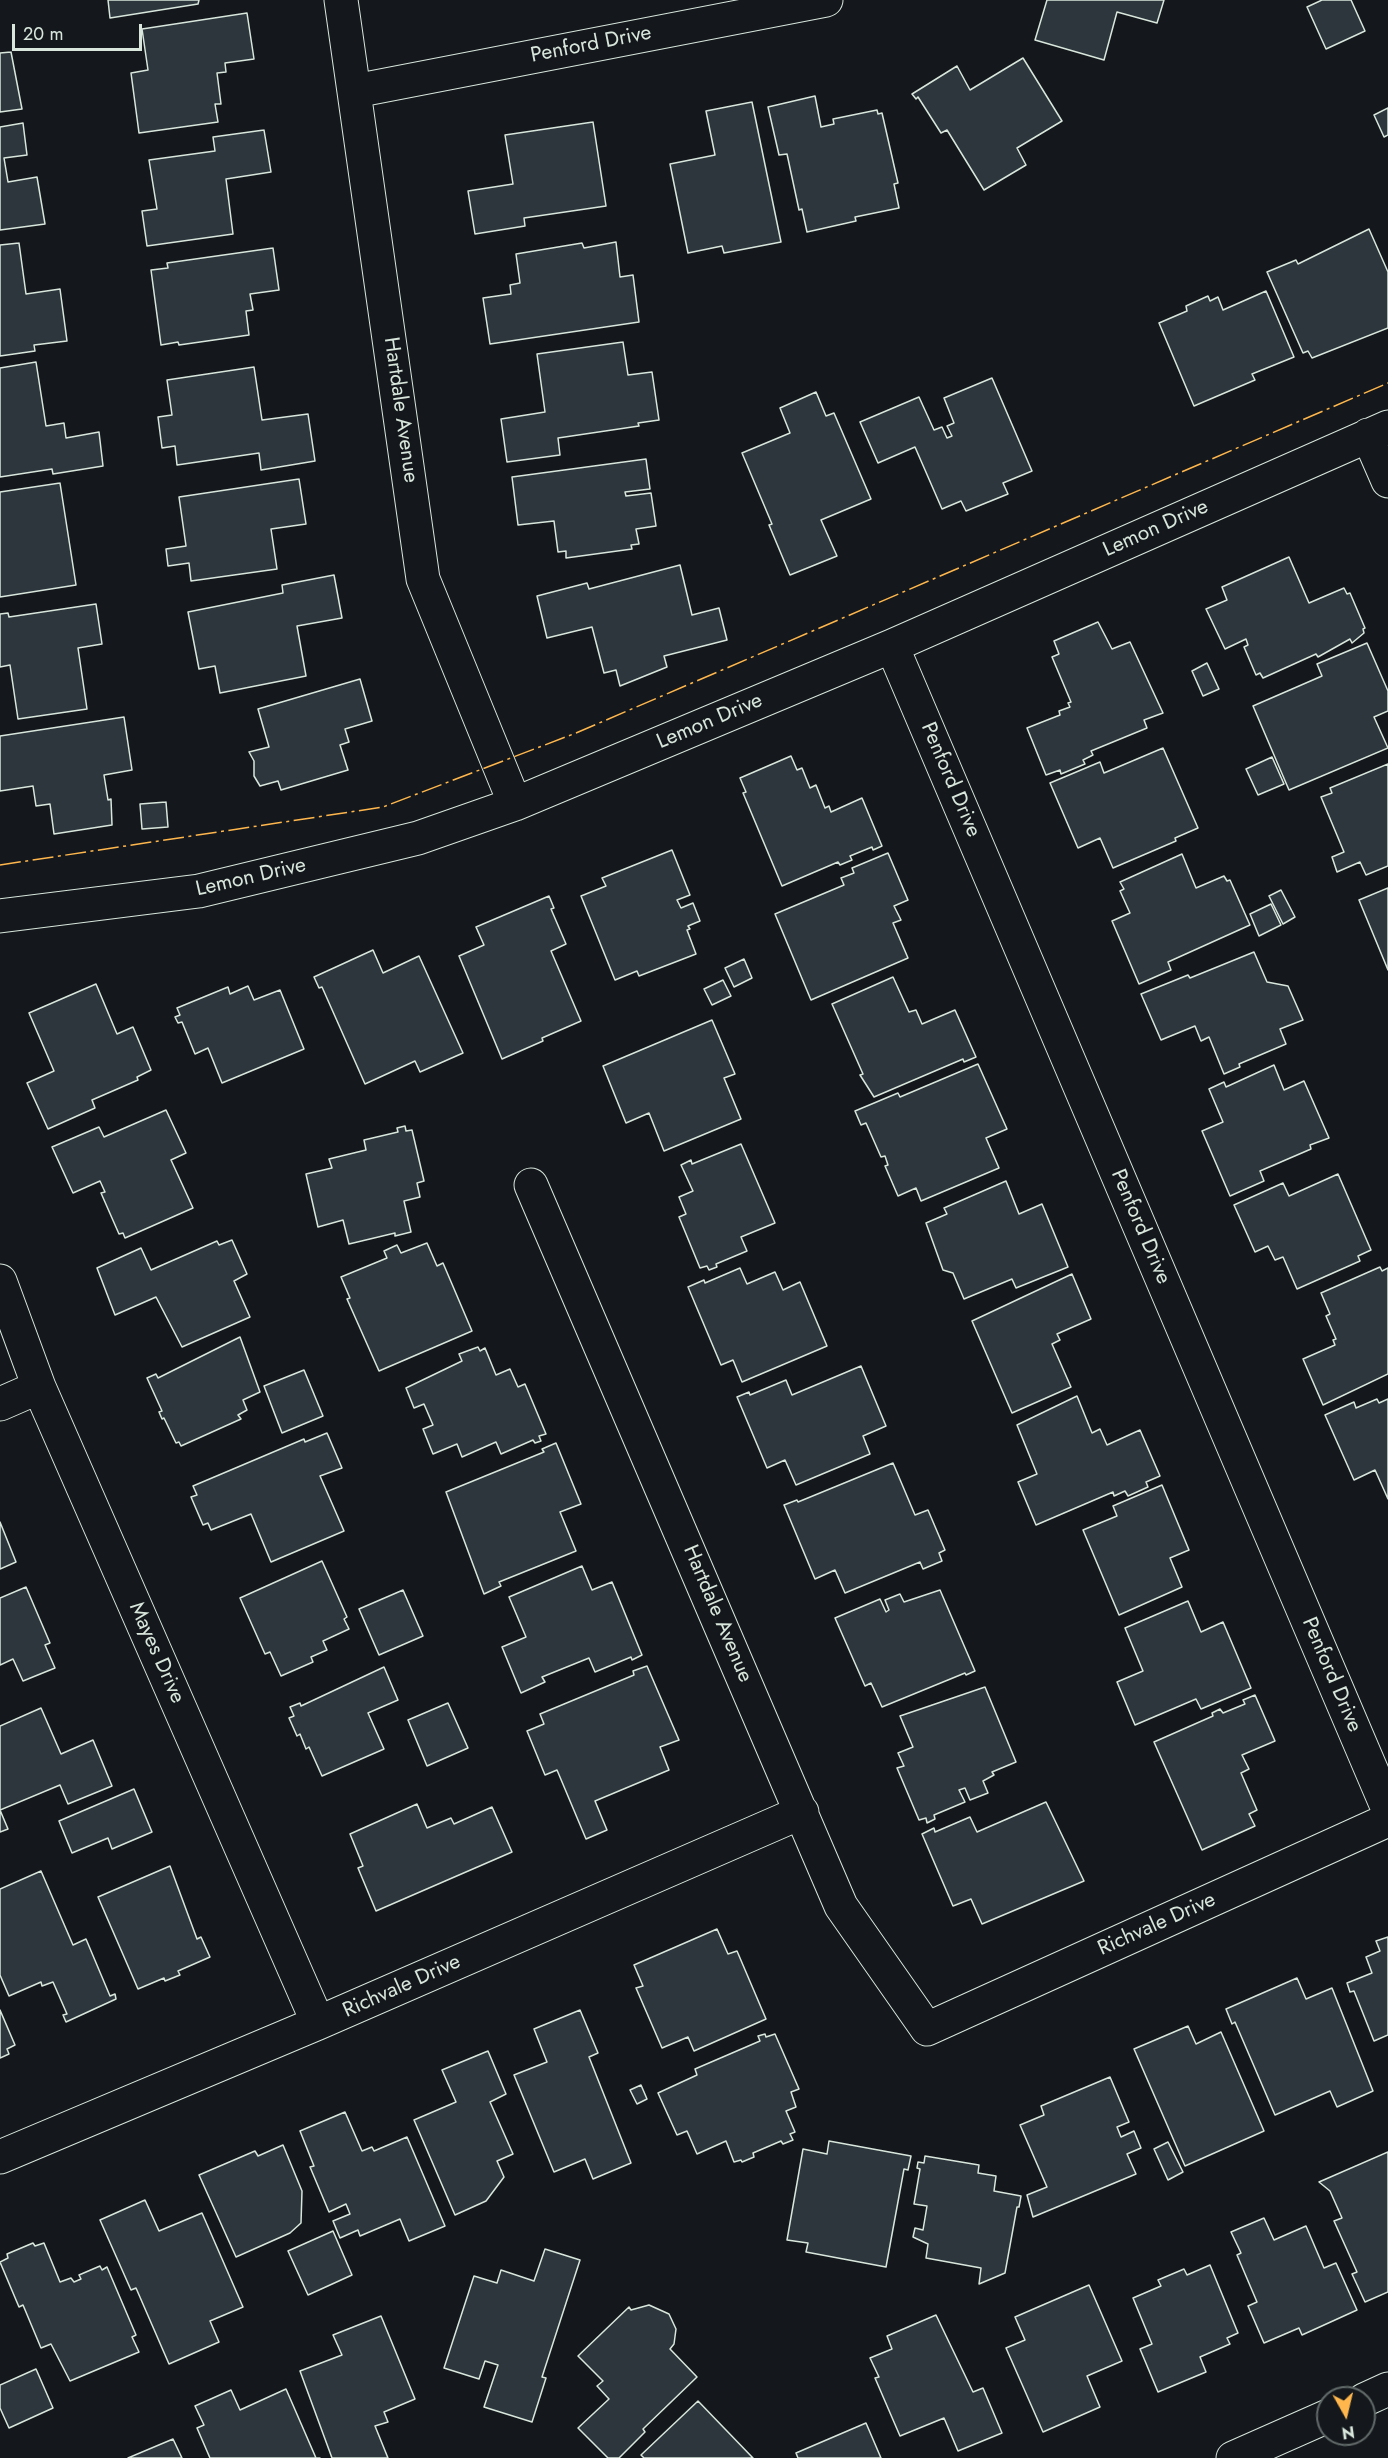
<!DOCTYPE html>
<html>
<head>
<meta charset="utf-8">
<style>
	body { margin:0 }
	#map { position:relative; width:1388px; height:2458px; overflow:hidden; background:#14181c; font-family:Jost,sans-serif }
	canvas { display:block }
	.north { position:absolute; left:1316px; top:2386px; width:60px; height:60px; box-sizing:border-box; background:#14181c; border:2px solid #626a69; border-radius:50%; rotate:172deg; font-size:16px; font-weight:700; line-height:24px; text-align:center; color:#d8e6dc }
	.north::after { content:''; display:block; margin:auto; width:21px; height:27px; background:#ffb74d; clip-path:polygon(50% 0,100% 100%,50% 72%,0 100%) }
	.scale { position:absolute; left:12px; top:24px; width:130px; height:27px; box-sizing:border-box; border:3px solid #d8e6dc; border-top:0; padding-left:8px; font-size:18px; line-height:21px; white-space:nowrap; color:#d8e6dc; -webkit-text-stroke:4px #14181c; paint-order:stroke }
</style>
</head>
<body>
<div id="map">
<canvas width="1388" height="2458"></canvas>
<div class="north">N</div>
<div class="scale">20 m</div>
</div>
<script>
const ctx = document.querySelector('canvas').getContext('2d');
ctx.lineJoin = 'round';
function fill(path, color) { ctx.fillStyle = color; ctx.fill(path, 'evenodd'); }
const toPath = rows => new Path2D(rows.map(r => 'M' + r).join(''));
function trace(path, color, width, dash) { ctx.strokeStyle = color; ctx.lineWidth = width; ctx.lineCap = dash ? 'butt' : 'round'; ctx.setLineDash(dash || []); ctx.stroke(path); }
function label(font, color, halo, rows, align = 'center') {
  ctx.font = font + ' Jost,sans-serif'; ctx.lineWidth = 4.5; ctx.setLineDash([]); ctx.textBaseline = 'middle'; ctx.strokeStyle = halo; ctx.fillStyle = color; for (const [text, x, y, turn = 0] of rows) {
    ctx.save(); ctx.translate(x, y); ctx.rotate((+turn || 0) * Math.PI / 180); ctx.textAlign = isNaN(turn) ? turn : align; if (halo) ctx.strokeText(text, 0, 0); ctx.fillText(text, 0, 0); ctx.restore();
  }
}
const building = toPath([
	[108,0,199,0,198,4,110,18,108,0],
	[1047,0,1164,0,1157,23,1117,12,1104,60,1035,40,1047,0],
	[1322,0,1351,0,1365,31,1326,49,1307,7,1322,0],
	[247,13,254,59,225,63,226,72,217,73,221,104,215,104,218,122,139,133,131,73,148,70,142,29,247,13],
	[11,52,22,109,0,112,0,53,11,52],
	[1023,58,1062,121,1017,148,1026,165,984,190,947,130,941,133,918,97,916,99,912,94,957,66,970,90,1023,58],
	[815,96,821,127,834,124,833,119,877,110,878,114,882,113,898,183,894,184,899,208,855,217,856,221,807,232,802,209,799,210,787,154,779,155,768,107,815,96],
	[752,102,781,242,724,253,722,246,688,253,670,164,715,155,706,111,752,102],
	[1388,108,1388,135,1384,137,1374,115,1388,108],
	[593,122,606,206,524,218,525,226,475,234,468,191,513,184,505,135,593,122],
	[23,123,27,155,4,158,8,182,37,177,45,224,0,230,0,127,23,123],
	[264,130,271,172,226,179,233,234,147,246,142,211,157,209,149,160,215,151,213,137,264,130],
	[1369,229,1388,272,1388,328,1312,358,1308,351,1303,353,1267,272,1296,260,1298,264,1369,229],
	[616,242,620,277,633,275,639,322,490,344,483,298,511,294,510,285,520,283,516,254,582,243,584,248,616,242],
	[19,243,26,294,60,289,67,341,34,345,35,351,0,356,0,245,19,243],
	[273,248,279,290,250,294,253,310,246,311,249,335,179,345,178,342,161,345,151,270,168,268,167,263,273,248],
	[1266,291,1294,357,1252,374,1255,380,1194,406,1159,323,1187,311,1186,306,1208,296,1210,301,1218,297,1223,310,1266,291],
	[623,342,628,375,652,372,659,420,638,423,639,426,558,438,560,455,507,462,501,419,545,412,537,354,623,342],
	[36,362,46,426,64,423,66,438,99,432,103,466,53,474,52,469,0,477,0,368,36,362],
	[254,367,262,420,308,414,315,461,261,470,259,453,177,465,175,446,162,448,158,417,172,415,167,380,254,367],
	[992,378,1032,471,1003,483,1008,494,966,511,961,501,942,509,915,447,878,463,860,422,919,397,934,430,942,427,947,438,952,436,947,426,954,423,944,398,992,378],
	[816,392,826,416,834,413,871,499,821,520,837,556,790,575,769,525,772,524,742,453,790,433,780,408,816,392],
	[646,459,650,489,625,492,626,496,651,493,656,526,636,529,639,544,631,545,632,549,566,558,566,551,558,552,554,521,518,525,512,477,646,459],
	[299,479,306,524,271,529,277,569,191,581,189,563,168,566,166,549,186,546,179,497,299,479],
	[60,483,76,585,0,597,0,492,60,483],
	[1289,557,1309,603,1344,588,1347,594,1350,593,1365,628,1363,629,1364,633,1352,643,1350,639,1318,657,1316,654,1263,678,1260,673,1256,675,1244,647,1248,645,1246,639,1225,649,1206,609,1227,600,1222,587,1289,557],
	[680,565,692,615,719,608,727,640,664,656,667,667,620,686,616,670,604,673,592,627,547,638,537,596,587,583,589,589,680,565],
	[334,575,342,618,297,626,306,676,220,693,215,666,199,669,188,612,283,593,282,585,334,575],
	[96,604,102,644,78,648,87,709,18,719,10,665,0,667,0,614,8,613,9,617,96,604],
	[1098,622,1112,649,1130,642,1163,713,1144,720,1147,728,1091,751,1093,755,1083,760,1085,764,1061,774,1060,770,1046,775,1027,728,1060,715,1059,711,1070,707,1068,703,1071,702,1052,657,1059,654,1054,641,1098,622],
	[1367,643,1388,691,1388,711,1374,717,1388,748,1289,790,1253,706,1322,676,1317,664,1367,643],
	[1207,663,1219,689,1203,696,1192,671,1207,663],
	[360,679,372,721,345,729,349,742,340,745,348,770,281,790,278,781,260,786,254,776,254,761,249,752,269,747,258,709,360,679],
	[124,717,132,770,104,775,108,800,111,799,112,825,54,834,50,804,36,806,33,786,0,791,0,736,124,717],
	[1163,748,1198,828,1175,838,1176,841,1113,868,1100,838,1078,848,1050,783,1100,762,1104,773,1163,748],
	[791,756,797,770,802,768,810,788,816,785,825,808,829,806,831,812,862,798,882,846,873,850,872,847,850,856,852,860,840,865,838,862,782,886,743,793,746,792,740,778,791,756],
	[1272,757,1284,784,1258,795,1246,769,1272,757],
	[1388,764,1388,866,1366,875,1360,862,1337,872,1332,857,1344,852,1321,797,1332,793,1330,788,1388,764],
	[166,802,168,827,142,829,140,804,166,802],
	[672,850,690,895,677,900,681,908,693,903,700,921,688,926,690,929,687,930,696,954,639,976,637,971,615,980,581,896,606,886,602,878,672,850],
	[888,853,908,900,894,906,901,920,893,923,908,958,811,1000,775,914,844,885,841,878,854,873,852,868,888,853],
	[1182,854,1196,888,1224,876,1227,881,1230,880,1250,925,1168,962,1171,970,1139,984,1112,921,1130,913,1120,891,1124,889,1120,882,1182,854],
	[1388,888,1388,970,1359,900,1388,888],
	[1281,890,1295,917,1283,924,1269,896,1281,890],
	[549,896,554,908,551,909,566,944,551,951,581,1021,542,1038,543,1041,502,1059,459,956,484,945,476,927,549,896],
	[1271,904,1281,925,1259,936,1250,914,1271,904],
	[373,950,383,973,419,956,463,1053,420,1072,415,1061,365,1084,322,987,319,988,314,977,373,950],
	[1254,952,1267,982,1288,986,1303,1020,1280,1029,1286,1044,1239,1064,1240,1067,1224,1074,1209,1037,1201,1041,1195,1026,1161,1040,1141,994,1188,975,1190,978,1254,952],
	[744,959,752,978,734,987,725,968,744,959],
	[893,977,909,1012,916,1010,922,1024,955,1010,976,1057,964,1062,963,1059,874,1097,860,1075,863,1074,832,1004,893,977],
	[723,980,731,996,712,1005,704,989,723,980],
	[96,984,117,1034,133,1027,151,1070,137,1077,138,1080,92,1100,95,1108,48,1129,27,1083,54,1071,29,1013,96,984],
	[248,986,254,1000,280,990,304,1049,222,1083,208,1048,195,1054,182,1022,178,1023,175,1017,180,1015,177,1008,228,987,230,994,248,986],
	[712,1020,735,1074,724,1078,741,1119,664,1151,649,1113,626,1123,603,1066,712,1020],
	[978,1064,1007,1129,986,1138,999,1168,921,1201,916,1188,898,1196,885,1166,888,1165,885,1156,881,1157,866,1123,861,1125,855,1111,898,1093,900,1097,978,1064],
	[1274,1065,1284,1090,1304,1081,1329,1138,1310,1145,1311,1149,1260,1171,1264,1181,1230,1196,1202,1131,1223,1122,1209,1089,1224,1082,1226,1087,1274,1065],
	[166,1110,186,1153,171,1160,193,1208,125,1238,123,1233,119,1234,101,1193,105,1192,100,1181,73,1193,52,1147,99,1127,104,1137,166,1110],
	[405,1126,406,1131,412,1130,424,1181,417,1183,420,1197,404,1201,411,1232,395,1236,395,1233,349,1244,343,1220,318,1227,306,1174,332,1168,329,1159,366,1150,364,1140,398,1132,397,1128,405,1126],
	[741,1144,775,1223,741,1237,747,1251,716,1264,717,1267,709,1270,707,1266,700,1268,679,1217,686,1214,679,1197,693,1191,681,1165,691,1160,692,1164,741,1144],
	[1338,1174,1371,1250,1358,1256,1360,1261,1297,1289,1283,1257,1275,1260,1268,1246,1255,1252,1234,1205,1283,1183,1289,1196,1338,1174],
	[1006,1181,1019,1214,1042,1204,1068,1267,1016,1288,1012,1279,964,1299,953,1273,943,1270,926,1223,947,1214,944,1208,1006,1181],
	[232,1240,247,1274,234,1281,250,1317,182,1347,156,1297,115,1315,97,1268,141,1248,151,1270,217,1241,219,1245,232,1240],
	[427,1243,437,1266,443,1263,472,1331,379,1371,347,1299,350,1298,341,1277,387,1258,384,1251,397,1245,401,1253,427,1243],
	[1380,1267,1382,1271,1388,1268,1388,1374,1323,1405,1303,1359,1335,1345,1333,1340,1336,1339,1326,1316,1330,1314,1321,1293,1380,1267],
	[740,1268,747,1284,775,1272,783,1290,800,1282,827,1346,742,1382,733,1360,721,1365,688,1287,704,1280,705,1283,740,1268],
	[1072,1274,1091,1319,1057,1334,1060,1340,1052,1344,1071,1387,1012,1413,972,1321,1072,1274],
	[240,1337,260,1392,243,1400,247,1410,238,1415,241,1419,181,1446,179,1442,176,1443,164,1418,162,1419,159,1412,162,1411,147,1378,156,1374,158,1378,240,1337],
	[478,1347,480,1351,485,1348,496,1375,510,1369,518,1387,525,1384,546,1434,539,1436,541,1441,535,1443,533,1440,501,1454,496,1442,462,1457,457,1444,433,1454,423,1429,433,1425,424,1404,414,1408,406,1388,462,1361,459,1354,478,1347],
	[861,1366,886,1426,863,1436,870,1454,796,1485,785,1460,767,1468,737,1397,749,1392,750,1395,786,1380,792,1395,861,1366],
	[304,1370,323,1416,282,1433,264,1386,304,1370],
	[1077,1396,1092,1433,1100,1429,1107,1445,1140,1430,1160,1476,1146,1482,1148,1487,1128,1496,1125,1491,1114,1496,1113,1492,1036,1525,1018,1482,1037,1474,1017,1425,1077,1396],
	[1377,1399,1379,1403,1388,1399,1388,1499,1375,1470,1354,1480,1325,1415,1354,1402,1356,1408,1377,1399],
	[327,1433,342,1468,320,1476,344,1531,271,1562,251,1514,211,1530,208,1523,203,1525,191,1497,197,1495,193,1486,304,1439,305,1442,327,1433],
	[556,1443,581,1504,560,1512,576,1551,499,1582,501,1586,484,1594,446,1492,544,1452,542,1449,556,1443],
	[893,1463,915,1515,928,1510,945,1550,939,1553,942,1561,923,1569,920,1562,845,1593,835,1570,815,1579,784,1505,797,1500,798,1502,893,1463],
	[1162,1485,1189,1550,1170,1558,1182,1587,1119,1615,1083,1530,1117,1516,1113,1506,1162,1485],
	[0,1522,16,1562,0,1569,0,1522],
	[322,1561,347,1617,344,1619,349,1629,323,1641,327,1650,311,1657,313,1662,281,1676,270,1652,265,1654,240,1598,322,1561],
	[582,1566,592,1590,612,1582,642,1655,632,1660,631,1657,595,1672,589,1658,542,1677,545,1682,521,1693,502,1647,526,1637,509,1597,582,1566],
	[26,1587,50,1643,45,1645,55,1668,23,1681,13,1659,0,1665,0,1598,26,1587],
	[403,1590,423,1636,379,1655,359,1609,403,1590],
	[940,1590,975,1671,966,1675,965,1673,882,1707,871,1683,865,1686,835,1618,880,1599,886,1612,889,1610,885,1600,900,1594,904,1602,940,1590],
	[1188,1601,1201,1632,1223,1622,1251,1688,1201,1709,1196,1699,1135,1725,1117,1682,1143,1671,1125,1628,1188,1601],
	[647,1666,679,1740,660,1747,669,1770,595,1801,607,1830,586,1839,557,1770,545,1775,527,1731,544,1724,540,1714,634,1675,633,1671,647,1666],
	[384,1667,398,1700,368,1713,384,1749,322,1776,309,1747,306,1749,300,1734,297,1736,289,1718,294,1716,290,1707,300,1703,301,1706,384,1667],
	[985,1687,1016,1762,992,1772,994,1775,983,1781,988,1793,970,1800,965,1788,959,1790,965,1802,934,1815,935,1819,927,1823,926,1818,919,1820,897,1768,904,1766,898,1753,913,1747,900,1716,985,1687],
	[1255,1695,1275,1741,1242,1755,1249,1769,1241,1773,1257,1810,1249,1814,1255,1826,1202,1850,1154,1742,1213,1716,1212,1713,1220,1709,1223,1713,1245,1704,1243,1700,1255,1695],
	[448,1703,468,1748,427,1766,408,1720,448,1703],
	[41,1708,61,1754,93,1740,112,1786,68,1804,60,1785,0,1810,8,1829,0,1832,0,1726,41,1708],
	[134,1789,152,1832,112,1849,108,1838,72,1853,59,1821,134,1789],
	[1046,1802,1084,1881,982,1924,971,1899,953,1906,922,1834,934,1828,935,1832,970,1817,977,1832,1046,1802],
	[417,1804,427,1828,451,1818,454,1824,492,1807,512,1852,376,1911,358,1868,363,1866,350,1834,417,1804],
	[170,1866,197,1939,201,1937,210,1957,178,1971,180,1975,165,1981,164,1978,138,1989,98,1897,170,1866],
	[41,1871,73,1945,86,1939,110,1996,115,1994,116,1999,66,2022,63,2015,67,2014,53,1982,42,1986,41,1982,9,1996,0,1975,0,1889,41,1871],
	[717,1929,728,1954,737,1951,766,2019,694,2051,688,2037,662,2048,636,1988,643,1986,634,1965,717,1929],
	[1388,1937,1388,2035,1374,2041,1354,1991,1350,1992,1347,1983,1372,1973,1366,1957,1380,1951,1376,1941,1388,1937],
	[1297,1978,1306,1999,1332,1988,1373,2091,1337,2107,1330,2091,1275,2115,1235,2022,1232,2024,1226,2009,1297,1978],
	[0,2010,15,2045,7,2049,9,2054,0,2058,0,2010],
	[580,2010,598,2053,589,2057,631,2163,593,2179,585,2159,554,2172,514,2075,547,2062,534,2029,580,2010],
	[1188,2026,1196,2044,1221,2032,1264,2131,1185,2166,1134,2049,1188,2026],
	[765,2034,766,2037,775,2034,799,2089,791,2092,796,2107,786,2111,795,2132,790,2134,793,2140,783,2144,781,2141,753,2153,754,2157,742,2162,741,2160,734,2162,726,2141,697,2154,687,2131,677,2135,658,2093,697,2075,695,2069,760,2041,758,2036,765,2034],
	[488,2051,506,2094,490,2102,513,2154,497,2161,504,2177,486,2201,455,2215,414,2120,456,2102,442,2070,488,2051],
	[1110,2077,1129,2122,1117,2127,1121,2137,1134,2131,1141,2148,1127,2154,1136,2174,1033,2217,1027,2195,1047,2187,1020,2125,1044,2115,1041,2106,1110,2077],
	[641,2085,647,2099,637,2104,630,2090,641,2085],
	[345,2112,362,2151,372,2147,374,2151,407,2137,445,2226,409,2241,400,2219,360,2236,358,2230,340,2238,333,2221,350,2214,346,2204,329,2212,310,2167,314,2166,300,2131,345,2112],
	[829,2141,911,2156,908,2170,904,2169,886,2267,806,2252,808,2243,787,2240,803,2149,827,2154,829,2141],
	[1168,2142,1183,2172,1168,2180,1154,2149,1168,2142],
	[283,2145,302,2191,301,2223,290,2233,236,2257,199,2175,255,2151,258,2156,283,2145],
	[1388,2152,1388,2292,1365,2302,1352,2274,1357,2272,1334,2221,1342,2218,1330,2191,1319,2182,1388,2152],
	[925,2156,979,2165,978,2173,996,2176,994,2191,1021,2196,1019,2207,1017,2207,1005,2273,979,2284,981,2268,926,2258,928,2244,913,2237,915,2228,923,2230,927,2206,914,2204,920,2169,917,2168,918,2162,924,2163,925,2156],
	[145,2200,159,2231,202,2213,243,2307,210,2321,219,2342,169,2364,136,2288,131,2290,100,2220,145,2200],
	[1264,2218,1274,2240,1306,2226,1324,2268,1336,2263,1357,2310,1302,2335,1299,2328,1264,2343,1248,2306,1257,2302,1237,2255,1241,2253,1231,2232,1264,2218],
	[333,2231,352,2275,308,2295,288,2251,333,2231],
	[33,2243,35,2246,44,2243,60,2282,71,2278,74,2282,81,2279,79,2275,100,2266,102,2270,107,2267,136,2335,132,2337,139,2352,70,2381,51,2344,41,2348,23,2305,19,2307,0,2262,8,2258,7,2254,33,2243],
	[545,2249,580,2260,542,2377,546,2378,532,2422,484,2407,498,2365,485,2361,479,2379,444,2368,474,2276,497,2283,501,2270,534,2281,545,2249],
	[1210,2265,1238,2333,1227,2338,1230,2344,1200,2357,1206,2372,1158,2392,1140,2349,1152,2344,1133,2298,1161,2286,1158,2280,1184,2269,1187,2275,1210,2265],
	[1089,2285,1122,2361,1087,2376,1100,2407,1043,2432,1006,2348,1025,2340,1015,2317,1089,2285],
	[649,2305,669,2314,676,2329,674,2344,670,2349,697,2377,643,2429,645,2432,619,2458,608,2458,578,2428,609,2399,597,2386,603,2381,578,2356,629,2307,631,2310,649,2305],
	[936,2315,973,2392,983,2388,1002,2433,958,2451,944,2418,900,2436,875,2378,879,2377,870,2358,892,2349,887,2336,936,2315],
	[381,2316,415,2399,384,2412,388,2422,375,2426,388,2458,332,2458,300,2371,342,2355,333,2335,381,2316],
	[36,2369,53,2408,9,2428,0,2408,0,2385,36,2369],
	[286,2389,316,2458,320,2458,210,2458,197,2428,204,2425,195,2406,231,2390,240,2410,286,2389],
	[698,2401,753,2458,644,2458,641,2455,698,2401],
	[866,2423,881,2458,798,2458,796,2453,866,2423],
	[173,2439,182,2458,128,2458,173,2439]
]);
const minor = toPath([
	[341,0,423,579,515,804],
	[355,91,826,0],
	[1368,435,1388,481],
	[892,646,1388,1809],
	[0,916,199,891,418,838,515,804,892,646,1388,427],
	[531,1185,841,1906,927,2029,1388,1820],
	[0,1281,39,1387,318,2023],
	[0,1404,39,1387],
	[0,2157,318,2023,802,1812],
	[1364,2400,1388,2389],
	[1233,2458,1328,2416]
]);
const power = toPath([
	[0,865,383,807,576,733,1388,383]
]);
const streetNames = [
	["Penford Drive",591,45,-11],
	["Hartdale Avenue",400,410,82],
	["Lemon Drive",1156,529,-24],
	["Lemon Drive",710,722,-23],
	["Penford Drive",950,780,67],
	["Lemon Drive",251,878,-13],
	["Penford Drive",1140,1227,67],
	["Hartdale Avenue",717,1614,67],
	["Mayes Drive",156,1653,66],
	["Penford Drive",1331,1675,67],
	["Richvale Drive",1157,1925,-24],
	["Richvale Drive",402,1987,-24]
];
fill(building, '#2c363c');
trace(building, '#d8e6dc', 1.5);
trace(minor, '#d8e6dc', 35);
trace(minor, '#14181c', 33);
trace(power, '#ffb74d', 1.5, [21, 4.5, 3, 4.5]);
label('21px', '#d8e6dc', '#14181c', streetNames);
</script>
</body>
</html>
